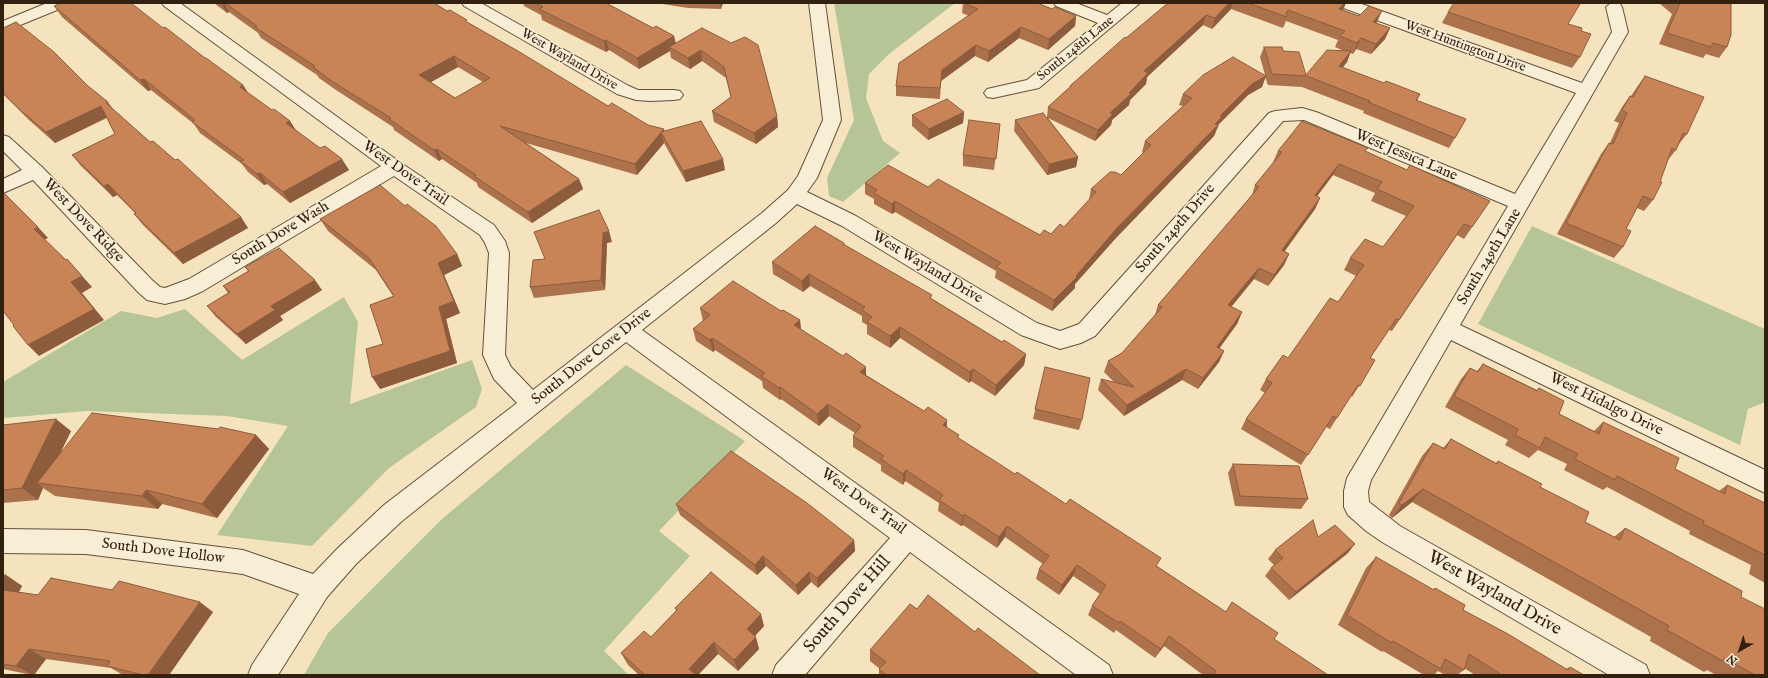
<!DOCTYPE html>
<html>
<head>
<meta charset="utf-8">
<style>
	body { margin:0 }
	#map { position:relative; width:1768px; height:678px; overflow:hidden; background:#f5e3be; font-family:"IM FELL English",serif }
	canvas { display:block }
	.frame { position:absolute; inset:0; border:4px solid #322010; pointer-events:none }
	.north { position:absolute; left:1720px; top:630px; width:40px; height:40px; -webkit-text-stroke:3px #f8edd5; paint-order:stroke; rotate:219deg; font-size:11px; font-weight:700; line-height:16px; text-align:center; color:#322010 }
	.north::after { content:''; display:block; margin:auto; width:14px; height:18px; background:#322010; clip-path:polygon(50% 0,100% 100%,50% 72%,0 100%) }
</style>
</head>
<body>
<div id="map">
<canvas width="1768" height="678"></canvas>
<div class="frame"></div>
<div class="north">N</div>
</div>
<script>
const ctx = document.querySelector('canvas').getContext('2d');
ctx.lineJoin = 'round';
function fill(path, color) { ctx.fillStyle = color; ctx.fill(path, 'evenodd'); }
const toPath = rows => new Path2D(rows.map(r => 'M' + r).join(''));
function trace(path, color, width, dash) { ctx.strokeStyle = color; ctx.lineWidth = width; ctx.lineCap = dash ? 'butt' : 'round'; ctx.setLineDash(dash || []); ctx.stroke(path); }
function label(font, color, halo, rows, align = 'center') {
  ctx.font = font + ' "IM FELL English",serif'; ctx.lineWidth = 3; ctx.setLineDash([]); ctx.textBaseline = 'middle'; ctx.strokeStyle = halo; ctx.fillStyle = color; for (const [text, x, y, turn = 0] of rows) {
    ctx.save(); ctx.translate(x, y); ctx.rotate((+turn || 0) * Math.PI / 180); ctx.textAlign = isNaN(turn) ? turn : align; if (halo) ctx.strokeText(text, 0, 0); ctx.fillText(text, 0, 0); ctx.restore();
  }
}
const green = toPath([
	[834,3,955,3,889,54,869,74,866,98,883,141,900,153,843,202,829,196,827,178,854,120],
	[1532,226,1765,329,1765,402,1748,409,1740,445,1478,324],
	[344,297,358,322,350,404,472,360,482,389,476,407,389,468,312,546,217,535,288,426,227,416,87,411,3,418,3,382,121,311,157,318,185,309,242,360],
	[626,365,745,441,659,531,690,556,604,651,629,675,304,675,328,633,442,519]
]);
const minor = toPath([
	[47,3,69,3,67,6,3,32,3,21,47,3],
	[162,3,180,3,401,163,494,225,505,241,509,253,505,355,511,367,533,390,762,213,788,190,798,176,823,120,809,3,825,3,841,120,817,178,807,192,856,216,1037,323,1060,331,1079,324,1269,113,1275,111,1302,108,1316,112,1515,194,1576,93,1338,6,1336,3,1359,3,1582,83,1612,32,1606,7,1611,3,1620,4,1622,7,1628,32,1460,325,1765,470,1765,493,1451,340,1371,480,1368,491,1369,502,1400,526,1646,665,1650,675,1609,675,1382,542,1366,531,1348,515,1344,507,1344,491,1347,478,1508,206,1304,120,1283,121,1095,336,1081,343,1060,349,1021,335,842,226,797,204,776,223,642,330,1109,665,1113,675,1076,675,910,552,805,675,772,675,776,665,890,538,626,342,402,521,356,564,327,597,278,675,248,675,252,665,299,594,243,574,86,554,3,553,3,529,86,530,243,550,313,574,338,548,384,505,517,403,494,379,483,355,489,253,485,243,480,235,394,176,203,291,185,299,165,304,147,300,138,292,33,180,3,193,3,179,22,170,3,151,3,135,9,137,42,167,152,280,160,287,165,288,189,279,381,166,164,6,162,3],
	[462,3,481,3,629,86,638,90,674,90,680,91,683,95,680,99,674,100,650,101,636,100,617,94,464,6,462,3],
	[1054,3,1076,3,1107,15,1122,3,1140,3,1039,88,993,98,987,97,984,93,987,89,1027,80,1098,23,1056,6,1054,3]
]);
const wall = toPath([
	[214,3,434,3,468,23,608,106,648,125,665,131,725,170,686,182,664,143,637,175,526,143,579,179,583,189,532,223,478,187,477,183,442,159,439,161,394,130,393,127,336,90,319,78,317,75,261,38,258,33,229,12,227,13],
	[458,67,483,82,455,98,431,82],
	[523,3,606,3,653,28,674,36,676,43,702,28,777,116,778,127,756,144,714,122,712,111,731,97,726,78,702,61,690,69,671,58,670,51,639,69,609,50,606,52,542,20,541,15,524,6],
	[656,3,740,3,723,4,721,9,688,8],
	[963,3,1037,3,1052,9,1076,16,1075,26,1048,50,1019,38,988,62,975,56,941,81,940,99,896,96,896,86,969,16,962,13],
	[1168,3,1346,3,1343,10,1359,16,1377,22,1376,23,1390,28,1385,39,1371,54,1356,49,1353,54,1350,53,1347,62,1342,68,1384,83,1420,94,1417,101,1466,119,1449,148,1363,113,1364,111,1302,87,1268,85,1265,77,1262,87,1248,95,1219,124,1214,136,1115,239,1075,284,1075,288,1052,311,995,278,996,271,895,212,892,214,874,204,874,199,865,194,865,183,928,187,1040,235,1051,234,1064,227,1089,200,1091,189,1121,175,1143,153,1142,152,1145,141,1183,106,1179,105,1183,94,1265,75,1260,57,1264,47,1283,51,1306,75,1344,51,1335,47,1338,40,1286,21,1283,28,1231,9,1212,29,1203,25,1147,77,1146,84,1130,100,1129,105,1112,120,1111,125,1095,141,1048,118,1078,157,1076,167,1047,175,1014,131,1015,120,1047,117,1048,107,1069,88,1070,86],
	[1659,3,1731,3,1727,47,1719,58,1706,54,1703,58,1659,44,1672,14],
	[54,6,163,28,205,58,243,85,248,93,272,110,290,121,296,131,349,170,290,203,267,184,264,185,248,172,242,164,200,133,194,124,151,90,148,91,62,17],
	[1448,12,1568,24,1581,31,1580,57,1572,68,1442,23],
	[3,28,88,86,108,102,113,109,150,142,248,228,183,264,143,225,134,214,135,213,117,195,113,197,81,166,72,155,115,134,107,118,55,143,29,120,3,94],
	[1645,76,1687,134,1679,144,1676,150,1668,160,1653,200,1644,211,1637,208,1626,229,1623,247,1614,258,1557,234,1601,154,1609,143,1610,143,1619,123,1614,121,1622,107,1630,96,1631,96,1637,87],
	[964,112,963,123,928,140,912,126,912,115],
	[1000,124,994,170,963,166,963,155],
	[1278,151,1366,152,1407,170,1490,201,1464,239,1457,235,1392,331,1389,330,1370,358,1375,360,1352,397,1351,396,1330,429,1326,427,1301,465,1241,429,1246,419,1265,393,1260,390,1266,379,1288,358,1338,302,1356,276,1344,270,1350,258,1383,247,1406,216,1371,201,1375,193,1333,175,1317,196,1320,198,1315,209,1284,251,1289,254,1284,265,1268,286,1254,279,1231,307,1242,312,1237,324,1219,349,1224,351,1219,362,1198,389,1182,380,1124,416,1098,390,1101,379,1115,383,1104,372,1108,361,1122,353,1155,315,1158,305,1252,195,1255,185,1274,163,1273,162],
	[320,219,457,254,462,266,444,275,460,313,446,319,457,363,380,389,383,344,393,296,376,270,328,231],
	[612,242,607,243,605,290,534,298,530,287,545,259],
	[844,243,845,245,1002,342,1026,354,1024,365,995,396,971,381,969,383,900,338,890,348,867,334,867,325,862,322,862,316,810,286,803,292,773,274,772,262],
	[245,267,322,290,280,316,283,320,246,344,216,317,207,306,228,293,223,286,248,271],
	[700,308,781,311,800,320,801,329,866,375,924,411,947,420,947,428,959,435,958,438,1157,566,1226,612,1232,602,1274,639,1328,675,1203,675,1164,646,1155,658,1116,630,1114,633,1088,615,1092,606,1100,594,1073,576,1059,595,1036,579,1039,569,1043,564,1005,537,997,548,963,525,961,526,938,511,939,503,905,481,903,485,881,471,881,465,853,447,853,436,855,433,829,416,819,426,781,399,780,400,763,388,762,381,715,350,713,352,696,341,693,329,703,321],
	[1483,364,1537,390,1539,388,1559,414,1594,431,1603,422,1675,469,1719,491,1727,485,1765,503,1765,583,1749,574,1751,565,1689,534,1690,531,1607,487,1603,490,1564,470,1567,464,1538,450,1529,458,1505,445,1508,440,1445,407,1461,379,1470,368,1477,371],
	[1045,367,1082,420,1079,430,1033,419],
	[3,425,71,431,60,454,256,435,269,449,217,518,162,504,158,509,55,496,43,488,38,500,3,503],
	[1451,439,1496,463,1498,461,1540,487,1585,522,1614,537,1625,528,1741,597,1765,675,1716,675,1707,670,1704,672,1650,641,1651,637,1412,502,1392,518,1389,515,1422,456,1433,443,1443,448],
	[1233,464,1308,499,1301,509,1235,506,1228,473],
	[676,504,854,540,855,551,818,588,811,582,798,595,766,566,757,575,680,515],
	[1318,537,1348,553,1289,600,1265,576,1271,568,1274,565,1268,559,1275,550],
	[1376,557,1433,590,1435,588,1463,610,1566,669,1570,667,1584,675,1475,675,1464,668,1464,670,1457,675,1445,675,1438,671,1434,675,1424,675,1383,651,1382,652,1338,625,1366,568],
	[3,575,6,575,22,586,19,592,38,595,213,612,169,675,123,675,111,668,46,659,34,675,32,675,3,669],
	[675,608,764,626,755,636,759,649,738,671,718,654,698,675,639,675,628,665,621,653,651,637,676,611],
	[917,609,975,632,1040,675,879,675,879,669,880,669,870,661,870,650]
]);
const shadedWall = toPath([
	[221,3,224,3,229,12,227,13],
	[720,3,722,3,721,9],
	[1229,3,1233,3,1231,9,1212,29,1215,18],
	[1344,3,1346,3,1343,10,1335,20,1339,9],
	[1382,11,1377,22,1369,33,1373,22],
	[1206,15,1203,25,1147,77,1146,84,1130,100,1129,105,1112,120,1111,125,1095,141,1098,130,1110,113,1129,93,1144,71],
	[1076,16,1075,26,1048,50,1049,39],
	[1021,27,1019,38,988,62,989,51],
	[1390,28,1385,39,1371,54,1376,44],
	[674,36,676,47,669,47,670,51,639,69,637,58],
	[1361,38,1356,49,1353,54,1357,43],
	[606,40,609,50,606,52,604,41],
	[976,45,975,56,941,81,940,99,942,70],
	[701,50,702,61,690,69,688,58],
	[1351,51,1347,62,1335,77,1339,66],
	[454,56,458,67,424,86,419,75],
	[1266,76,1262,87,1248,95,1219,124,1214,136,1115,239,1075,284,1075,288,1052,311,1054,300,1117,228,1215,124,1220,116,1252,84],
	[144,79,151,90,148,91,140,80],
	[243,85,250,96,240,87],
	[101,106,109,116,55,143,46,132],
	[964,112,963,123,928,140,929,129],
	[777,116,778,127,756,144,754,133],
	[290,121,297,132,286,123],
	[664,129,667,140,661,132,664,143,637,175,635,164],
	[437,149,442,159,439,161,434,150],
	[1078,157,1076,167,1047,175,1049,164],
	[342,159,349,170,290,203,283,192],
	[723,159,725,170,686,182,683,171],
	[1339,164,1333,175,1309,207,1315,195],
	[260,173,267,184,264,185,257,174],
	[579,179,583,189,532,223,528,212],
	[108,184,117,195,113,197,104,186],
	[1320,198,1315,209,1277,262,1282,250],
	[895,201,895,212,892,214,892,204],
	[241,217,248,228,183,264,174,253],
	[38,227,48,238,44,240,34,229],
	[609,231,612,242,607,243,605,290,601,280,603,233],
	[457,254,462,266,444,275,460,313,446,319,457,363,380,389,372,377,439,307,438,263],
	[1289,254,1284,265,1268,286,1274,275],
	[67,259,92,287,82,293,104,320,39,356,28,345,71,282],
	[1259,268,1254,279,1223,317,1228,305],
	[809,274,810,286,803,292,802,281],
	[315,280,322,290,280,316,283,320,246,344,237,334,271,306],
	[1242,312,1237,324,1212,358,1217,347],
	[800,320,801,332,794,325],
	[900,327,900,338,890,348,890,336],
	[712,338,715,350,713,352,710,340],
	[1224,351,1219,362,1198,389,1203,378],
	[1026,354,1024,365,995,396,996,385],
	[866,367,866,379,860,372],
	[973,369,971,381,969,383,970,372],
	[1186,369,1182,380,1124,416,1127,405],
	[780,387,781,399,780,400,779,388],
	[828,404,829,416,819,426,817,414],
	[56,419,71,431,45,484,37,483,43,488,38,500,22,488],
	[947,420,946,431,943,425],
	[256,435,269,449,217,518,202,504],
	[906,470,905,481,903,485,903,474],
	[1423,489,1412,502,1392,518,1402,505],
	[146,490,162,504,158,509,142,496],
	[964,514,963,525,961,526,963,516],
	[1007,526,1005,537,997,548,999,537],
	[854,540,855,551,818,588,817,578],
	[1355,544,1348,553,1289,600,1296,592],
	[763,556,766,566,757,575,755,565],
	[1077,565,1073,576,1059,595,1062,585],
	[809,572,811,582,798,595,796,585],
	[6,575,22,586,15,599,3,592,3,579],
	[200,602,213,612,169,675,148,675],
	[761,614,764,626,750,641,747,629],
	[1169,636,1164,646,1155,658,1161,649],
	[756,637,759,649,738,671,734,660],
	[714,642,718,654,698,675,691,675,689,669],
	[29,649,46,659,34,675,16,666]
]);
const building = toPath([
	[61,3,131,3,163,28,165,27,205,58,206,58,243,85,240,87,272,110,274,109,290,121,286,123,320,148,325,146,342,159,283,192,260,173,257,174,240,161,244,160,192,122,195,120,144,79,140,80,54,6,61,3],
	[225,3,434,3,447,11,450,10,467,20,465,21,518,51,608,106,612,103,648,125,664,129,635,164,500,126,579,179,528,212,474,176,476,175,437,149,434,150,389,119,391,118,330,80,313,67,315,66,255,27,257,26,225,3],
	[454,56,490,78,455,98,419,75,454,56],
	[535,3,606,3,653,28,656,26,674,36,637,58,606,40,604,41,539,9,543,7,535,3],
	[964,3,1037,3,1052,9,1055,7,1076,16,1049,39,1021,27,989,51,976,45,942,70,940,88,896,86,899,63,978,9,964,3],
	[1168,3,1229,3,1215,18,1206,15,1144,71,1148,73,1129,93,1131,94,1110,113,1113,114,1098,130,1048,107,1071,86,1070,86,1125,37,1126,38,1168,3],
	[1248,3,1344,3,1339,9,1359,16,1369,6,1382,11,1373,22,1390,28,1376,44,1361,38,1357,43,1340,36,1345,31,1288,10,1286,13,1287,17,1248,3],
	[1454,3,1576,3,1580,4,1568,24,1582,28,1581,31,1591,34,1580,57,1448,12,1454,3],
	[1679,3,1731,3,1731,35,1727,47,1713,43,1711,47,1667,33,1680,3,1679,3],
	[16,22,54,52,88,86,108,102,106,103,150,142,153,141,175,160,178,159,241,217,174,253,134,214,136,213,108,184,104,186,72,155,115,134,101,106,46,132,19,109,3,93,3,28,16,22],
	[702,28,731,43,745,37,758,45,777,116,754,133,712,111,731,97,724,67,701,50,688,58,669,47,702,28],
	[1264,47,1282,47,1283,51,1299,52,1306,75,1327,50,1351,51,1339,66,1384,83,1386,81,1420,94,1416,100,1466,119,1455,138,1368,102,1370,101,1307,76,1272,74,1264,47],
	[1233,57,1266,76,1252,84,1220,116,1222,117,1215,124,1218,125,1117,228,1076,276,1077,277,1054,300,996,267,1001,263,895,201,892,204,874,193,877,190,865,183,888,165,928,187,938,179,1040,235,1044,230,1051,234,1060,224,1064,227,1096,192,1091,189,1110,172,1115,172,1121,175,1151,145,1145,141,1192,98,1183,94,1203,75,1233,57],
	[1645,76,1704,97,1687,134,1683,133,1676,150,1672,148,1660,182,1662,182,1653,200,1643,196,1626,229,1631,231,1623,247,1566,223,1609,143,1613,144,1627,113,1622,110,1630,96,1633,97,1645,76],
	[947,99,964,112,929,129,912,115,947,99],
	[1043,113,1078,157,1049,164,1015,120,1043,113],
	[969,120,1000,124,996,159,963,155,969,120],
	[701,121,723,159,683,171,661,132,701,121],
	[1302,121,1368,148,1365,151,1407,170,1410,165,1490,201,1472,227,1464,224,1399,320,1396,319,1370,358,1375,360,1360,386,1358,385,1337,418,1333,416,1308,455,1246,419,1272,383,1266,379,1283,355,1288,358,1330,298,1338,302,1364,265,1350,258,1365,239,1383,247,1414,206,1377,189,1382,182,1339,164,1315,195,1320,198,1282,250,1289,254,1274,275,1259,268,1228,305,1242,312,1217,347,1224,351,1203,378,1186,369,1127,405,1101,379,1134,387,1108,361,1122,353,1162,307,1158,305,1259,187,1255,185,1282,152,1278,151,1302,121],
	[380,185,405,206,407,204,436,226,457,254,438,263,454,301,439,307,450,351,372,377,366,349,383,344,370,305,394,296,369,258,320,219,380,185],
	[3,192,38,227,34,229,66,260,67,259,82,276,71,282,94,309,28,345,13,326,14,325,3,311,3,192],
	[599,210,609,231,603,233,601,280,530,287,533,260,545,259,534,232,599,210],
	[815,226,844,243,843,244,932,295,930,298,1002,342,1004,340,1026,354,996,385,973,369,970,372,900,327,890,336,867,322,872,317,862,310,865,307,809,274,802,281,772,262,815,226],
	[279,248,315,280,271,306,275,310,237,334,207,306,230,292,223,286,249,271,245,267,279,248],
	[733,281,781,311,783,310,800,320,794,325,843,356,846,353,866,367,860,372,924,411,928,407,947,420,943,425,959,435,957,437,1015,474,1017,472,1066,504,1070,499,1161,558,1156,566,1226,612,1232,602,1278,633,1274,639,1328,675,1213,675,1216,671,1169,636,1161,649,1120,621,1119,623,1092,606,1106,585,1077,565,1062,585,1039,569,1049,556,1007,526,999,537,964,514,963,516,939,500,943,495,906,470,903,474,881,459,884,456,853,436,861,426,828,404,817,414,780,387,779,388,761,376,765,373,712,338,710,340,693,329,710,315,700,308,733,281],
	[1483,364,1537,391,1539,388,1564,401,1559,414,1599,434,1603,422,1679,458,1675,469,1725,494,1727,485,1765,503,1765,555,1703,524,1704,521,1617,476,1615,480,1575,459,1578,454,1545,437,1540,448,1515,435,1518,429,1454,396,1470,368,1478,372,1483,364],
	[1045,367,1090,378,1082,420,1035,409,1045,367],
	[92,413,218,429,220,427,256,435,202,504,146,490,142,496,37,483,92,413],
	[56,419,22,488,3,490,3,425,56,419],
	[1451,439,1497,464,1498,461,1542,484,1540,487,1589,512,1585,522,1620,540,1625,528,1742,591,1741,597,1765,609,1765,675,1755,675,1724,658,1723,661,1667,630,1669,626,1423,489,1402,505,1399,503,1433,443,1445,449,1451,439],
	[731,451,807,503,854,540,817,578,809,572,796,585,763,556,755,565,676,504,731,451],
	[1233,464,1299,466,1308,499,1240,496,1233,464],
	[1313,520,1318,537,1335,525,1355,544,1296,592,1271,568,1283,558,1275,550,1313,520],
	[1376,557,1434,590,1435,588,1465,605,1463,610,1508,634,1568,670,1570,667,1584,675,1502,675,1469,654,1464,670,1445,659,1441,669,1393,641,1392,643,1347,615,1376,557],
	[711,572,761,614,747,629,756,637,734,660,714,642,689,669,696,675,645,675,621,653,644,631,651,637,677,610,675,608,711,572],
	[3,575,6,575,3,579,3,575],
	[51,578,112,590,119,581,200,602,148,675,143,675,107,666,110,661,29,649,16,666,3,664,3,590,38,595,51,578],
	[928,595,975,632,978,628,1040,675,886,675,879,669,886,662,870,650,910,604,917,609,928,595]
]);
const farStreetnames = [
	["West Huntington Drive",1465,47,20],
	["South 248th Lane",1076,49,-39],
	["West Wayland Drive",569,60,30]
];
const streetNames = [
	["West Jessica Lane",1406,156,23],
	["West Dove Trail",405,174,35],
	["West Dove Ridge",83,221,46],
	["South 249th Drive",1176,229,-49],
	["South Dove Wash",281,234,-31],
	["South 249th Lane",1490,257,-59],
	["West Wayland Drive",927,268,31],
	["South Dove Cove Drive",592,357,-38],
	["West Hidalgo Drive",1606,405,26],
	["West Dove Trail",863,502,36],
	["South Dove Hollow",163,552,7]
];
const nearStreetnames = [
	["West Wayland Drive",1494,594,30],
	["South Dove Hill",848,605,-49]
];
fill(green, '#b5c596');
trace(minor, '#63513c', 2);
fill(minor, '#f8edd5');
fill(wall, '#ac724b');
fill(shadedWall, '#8c5c3d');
fill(building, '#c88457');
trace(building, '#8c5c3d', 1);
label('13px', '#322010', '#f8edd5', farStreetnames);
label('15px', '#322010', '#f8edd5', streetNames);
label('18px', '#322010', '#f8edd5', nearStreetnames);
</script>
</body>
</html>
